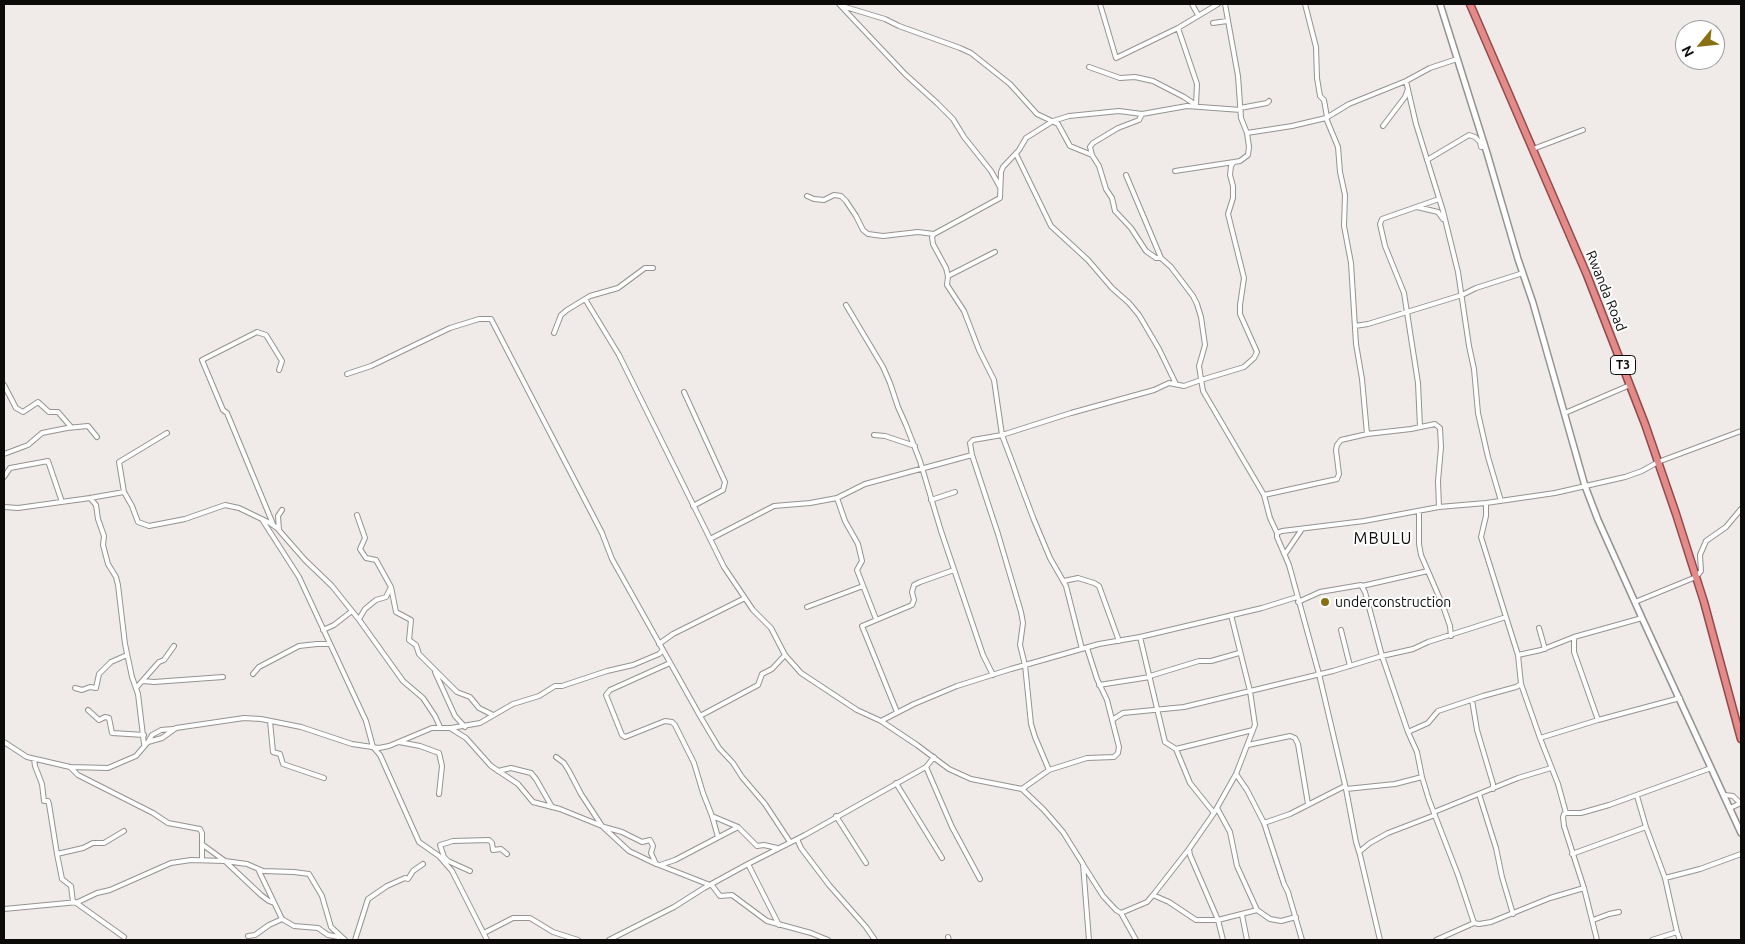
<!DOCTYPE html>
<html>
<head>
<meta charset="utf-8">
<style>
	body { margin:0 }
	#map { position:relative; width:1745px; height:944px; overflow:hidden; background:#f0ebe9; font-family:Ubuntu,sans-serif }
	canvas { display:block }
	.frame { position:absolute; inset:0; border:5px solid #0c0b0a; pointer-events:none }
	.north { position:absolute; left:1675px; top:20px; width:50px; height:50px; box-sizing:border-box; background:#fff; border:1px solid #9e9d9d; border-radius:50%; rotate:242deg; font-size:14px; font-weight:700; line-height:20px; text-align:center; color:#0c0b0a }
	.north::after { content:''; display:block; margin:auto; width:18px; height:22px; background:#897012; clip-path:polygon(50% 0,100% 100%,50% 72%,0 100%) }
</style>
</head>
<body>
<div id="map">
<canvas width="1745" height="944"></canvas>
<div class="frame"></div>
<div class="north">N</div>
</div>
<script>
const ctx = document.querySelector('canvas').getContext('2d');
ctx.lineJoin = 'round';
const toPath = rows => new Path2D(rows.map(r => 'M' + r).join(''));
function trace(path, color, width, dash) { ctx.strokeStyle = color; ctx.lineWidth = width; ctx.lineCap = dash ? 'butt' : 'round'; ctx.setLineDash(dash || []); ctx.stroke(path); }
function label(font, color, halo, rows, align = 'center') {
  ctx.font = font + ' Ubuntu,sans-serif'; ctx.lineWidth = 4; ctx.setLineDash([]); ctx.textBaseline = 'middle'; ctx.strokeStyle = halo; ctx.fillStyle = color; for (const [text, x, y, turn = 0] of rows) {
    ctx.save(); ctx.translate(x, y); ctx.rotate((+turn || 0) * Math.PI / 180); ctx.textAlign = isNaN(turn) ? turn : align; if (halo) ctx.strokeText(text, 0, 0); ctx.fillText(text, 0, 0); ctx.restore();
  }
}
const minor = toPath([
	[839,4,905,74,937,103,953,119,964,137,991,171,1000,187],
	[1100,4,1116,58,1178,28,1218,4],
	[1192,4,1198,15],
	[1225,4,1238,76,1241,118,1247,133,1292,126,1326,118,1349,104,1406,81,1430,68,1457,59],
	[1305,4,1316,47,1317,78,1320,96,1324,100,1327,117],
	[842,6,885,19,899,26,960,48,971,53,1010,84,1037,114,1058,124,1070,146,1092,155,1099,166,1106,189,1112,198,1115,211,1131,228,1146,251,1156,258,1161,258],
	[1213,23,1227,21],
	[1178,28,1197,84,1196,105],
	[1089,67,1120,78,1135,77,1153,81,1184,97,1196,105],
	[1406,81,1416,124,1443,211,1458,272,1469,346,1474,369,1478,413,1488,457,1501,501],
	[1240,108,1267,103,1269,101],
	[1326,118,1338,147,1340,172,1345,195,1344,226,1351,263,1356,344,1362,379,1367,434],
	[1383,126,1405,97,1408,89],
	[1533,149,1583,130],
	[1016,154,1051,226,1088,260,1112,288,1129,303,1139,315,1159,349,1176,384],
	[1092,155,1090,147,1093,143,1118,128,1139,120,1142,114],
	[1427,160,1469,135,1475,137,1480,142,1481,147,1485,147],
	[1175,171,1234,162],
	[1126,175,1161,258,1171,267,1193,296,1197,304,1201,317,1205,345,1199,366,1203,391,1264,495,1270,518,1277,533],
	[807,196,814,199,824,200,834,195,841,196,846,201,856,216,863,230,868,234,883,236,918,232,934,234],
	[1417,207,1438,212,1443,219],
	[948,276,995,252],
	[585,299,619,355,724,567,753,610,771,628,785,655,801,673,857,710,881,721,917,745,949,769,971,779,1022,789,1044,810,1063,832,1083,864,1089,940],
	[846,305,883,367,890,383,898,407,906,425,920,461,941,531,983,655,993,675],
	[1355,326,1368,324,1407,312,1462,295,1476,288,1523,273],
	[554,333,561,315,567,310,590,296,618,288,645,268,653,268],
	[347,374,371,366,450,328,479,319,491,319,602,533,612,559,700,716,758,685,762,674,772,669,785,655],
	[1201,380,1244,367,1254,358,1257,352,1240,314,1240,305,1244,278,1228,214,1233,198,1233,186,1230,175,1231,166,1234,162,1240,161,1248,155,1249,147,1247,133],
	[4,385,16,408,23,412,38,402,49,412,58,412,71,427],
	[684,392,725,482,723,490,693,506],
	[1565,413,1630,385],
	[1420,427,1418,383,1404,293,1385,246,1380,224,1382,219,1439,199],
	[874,435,885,436,915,446],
	[4,454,28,445,42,433,67,428,88,426,97,437],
	[4,477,10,468,48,461,62,502],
	[124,492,119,462,167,433],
	[1264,495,1337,479,1339,474,1336,450,1337,445,1341,440,1367,434,1411,429,1435,424,1440,428,1441,447,1438,481,1439,507],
	[90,498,96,505,98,519,104,536,103,545,108,564,116,577,118,585,125,644,132,677,138,694,144,744],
	[837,498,845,521,858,544,862,561,857,570,876,619],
	[931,500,955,492],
	[1486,503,1486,516,1481,537,1506,617],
	[4,507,18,508,90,498,124,492,132,506,138,522,149,526,185,519,225,505,239,508,270,523,277,528,305,560,332,586,360,621,403,681,423,698,435,716,440,727],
	[1419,511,1419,544,1421,555,1443,606,1450,626,1451,636],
	[357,515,365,538,360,549,366,558,376,560,391,587,386,597,376,600,365,609,359,619],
	[263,521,299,577,366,721,373,747,380,755,419,842,439,856,452,871,487,940],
	[273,524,227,413,223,410,202,360,257,332,266,335,282,361,279,370],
	[279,530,278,516,282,510],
	[710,539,774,506,810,503,837,498,865,484,972,455],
	[1285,554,1302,529],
	[1064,581,1078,578,1094,583,1099,586,1119,641],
	[1362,586,1428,571],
	[391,587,396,612,411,620,409,640,416,645,419,654,457,692,470,697,479,708,493,715],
	[1298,602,1320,592,1361,585,1365,592,1382,656,1408,732,1417,752,1422,777,1429,800,1458,875,1474,923,1436,940],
	[1635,602,1696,577,1701,571,1700,555,1706,541,1726,527,1741,509],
	[807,607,863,586],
	[1539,628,1545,649],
	[323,630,334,625,352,611],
	[1341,630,1350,666],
	[1140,637,1165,742,1176,749,1190,783,1214,813],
	[1574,637,1574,652,1598,720],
	[659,644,673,634,745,598],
	[1082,649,1066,586,1050,558,1034,520,1002,435,994,380,979,350,964,311,947,285,948,276,946,268,933,244,932,237,934,234,1000,198,1001,172,1003,167,1019,150,1026,138,1053,121,1069,116,1119,111,1142,114,1187,106,1241,110],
	[670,663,610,690,606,695,622,735,625,737,665,721,672,722,675,725,694,763,703,793,712,816,718,837],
	[435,672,455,716,465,727],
	[253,674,259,667,299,646,317,644,330,644],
	[1150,676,1199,661,1211,661,1239,653],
	[143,681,154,682,223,677],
	[1521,684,1540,738],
	[1099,685,1150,677],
	[75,688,82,690,90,687,96,688,99,674,111,662,127,655],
	[136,688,159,662,164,660,174,646],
	[1472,700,1477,730,1493,784,1493,789],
	[88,710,99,720,105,717,109,718,112,733,144,735],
	[897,712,862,626,912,605,914,600,912,592,914,585,920,582,954,570],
	[700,716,719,748,733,763,742,777,765,804,790,842],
	[1112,720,1123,713,1184,707,1333,671,1382,656,1413,649,1428,642,1506,617,1518,655,1541,650,1574,637,1642,618],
	[270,721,273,752,280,754,283,764,324,778],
	[881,721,914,704,957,686,1011,669,1099,644,1140,637,1262,608,1297,597],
	[451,728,480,723,513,704,539,696,555,686,562,686,607,671,633,665,659,654,662,651],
	[1408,732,1428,723,1438,711,1483,696,1516,687,1521,684,1518,655],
	[4,742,27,757,40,760,70,767,108,768,136,756,148,742,162,738,176,728,244,718,261,719,301,727,352,744,379,748,389,746,432,728,450,728,466,738,491,766,518,784,533,802,560,809,602,826,629,851,654,863,710,885],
	[148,742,152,735,161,730,173,729],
	[399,742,420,746,439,753,442,766,439,794],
	[1248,745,1290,736,1295,738,1298,744,1308,804],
	[1176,749,1253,730],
	[556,757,564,763,569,771,581,794,602,826],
	[34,759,35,766,42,784,44,801,48,801,49,804,57,854],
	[70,767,78,775,153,813,168,823,200,829,202,833,202,860],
	[926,767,952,827,980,879],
	[1049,770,1035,737,1031,724,1025,665,1020,645,1023,623,1021,612,998,534,972,455,970,443,973,440,1002,435,1071,413,1154,390,1169,383,1184,386,1201,380],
	[498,771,511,768,531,773,536,779,552,807],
	[1236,774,1247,790,1264,823,1284,884,1288,892,1302,940],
	[896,783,942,858],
	[1022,789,1049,770,1087,758,1114,757,1118,753,1119,747,1107,700,1097,679,1087,648],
	[1346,789,1395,784,1422,777],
	[1479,794,1496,848,1502,877,1513,914],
	[1725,795,1733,796,1741,804],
	[1637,796,1646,827,1665,878,1700,869,1741,854],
	[1217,808,1230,832,1237,866,1257,910,1270,919,1281,921,1296,917],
	[1730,808,1741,803],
	[1434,812,1518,778,1551,768],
	[1566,813,1558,784,1540,738,1598,720,1680,698],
	[712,816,738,827,757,846,764,845,777,848],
	[836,816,866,863],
	[1264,823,1290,814,1345,786],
	[604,827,622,832,642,842,650,840,653,846,651,853,656,864],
	[797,839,801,848,829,885,866,927,875,940],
	[203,845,225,861,247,864,263,871,294,872,309,874,322,896,331,927,345,940],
	[1189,849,1190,855,1218,920,1257,910],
	[1359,852,1370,843,1388,833,1435,815],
	[1572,854,1646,827],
	[748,864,779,925],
	[660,865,675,860,738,827],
	[1084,866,1103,896,1116,910,1121,913,1147,902,1153,895,1169,902,1196,920,1218,920,1223,940],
	[470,871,448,861,444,857,440,845,453,841,489,840,492,843,493,850,501,849,507,854],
	[711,884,720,896,732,895,767,921,811,933,828,940],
	[1153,895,1189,849,1214,813,1236,774,1253,730,1255,725,1250,691,1231,615],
	[73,902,71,886,62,879,57,854,83,848,93,843,104,843,124,831],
	[75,902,124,937],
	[4,909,78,902,97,893,110,890,171,863,191,860,225,861,261,895,269,901,274,903],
	[1121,913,1136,940],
	[1242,915,1247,940],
	[282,919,294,926,318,928,328,935,339,937],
	[1593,920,1609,914,1619,912],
	[1474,923,1479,924,1491,922,1550,898,1584,888],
	[1677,932,1680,940],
	[484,933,513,918,530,918,553,932,578,940],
	[248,936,255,935,269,925,282,919,258,869],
	[948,937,949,940],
	[355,940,368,899,387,886,405,878,408,879,413,871,423,864],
	[609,940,674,907,704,888,748,864,805,835,926,767,934,757],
	[1380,940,1360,855,1356,842,1346,789,1319,674,1289,565,1277,537,1277,533,1282,531,1364,521,1439,507,1486,503,1555,493,1625,477,1642,471,1658,462,1741,431],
	[1597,940,1584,888,1564,826,1563,817,1564,814,1566,813,1581,813,1609,805,1711,768],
	[1652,940,1677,932,1665,878]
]);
const tertiary = toPath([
	[1440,4,1487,153,1518,259,1533,303,1585,486,1598,520,1642,618,1741,833]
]);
const trunk = toPath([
	[1470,4,1587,275,1645,424,1676,514,1704,602,1741,739]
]);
const markers = [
	[1325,602,5,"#897012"]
];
const shields = [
	[1623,365,25]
];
const shieldNames = [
	["T3",1623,365]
];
const streetNames = [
	["Rwanda Road",1606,291,68]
];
const poiNames = [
	["underconstruction",1335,602]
];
const quarterNames = [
	["MBULU",1383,539]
];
trace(minor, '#969290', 6);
trace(tertiary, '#969290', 8);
trace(trunk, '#934a4a', 9);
trace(minor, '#fff', 4);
trace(tertiary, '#fff', 5);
trace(trunk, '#e38a8a', 6);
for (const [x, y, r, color] of markers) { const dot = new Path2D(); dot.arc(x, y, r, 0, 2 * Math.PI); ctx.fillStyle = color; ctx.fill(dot); trace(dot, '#fff', 2); }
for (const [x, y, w] of shields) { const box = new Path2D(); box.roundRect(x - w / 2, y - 9.5, w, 19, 4); ctx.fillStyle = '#fff'; ctx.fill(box); trace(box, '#0c0b0a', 1); }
label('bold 12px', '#0c0b0a', null, shieldNames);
label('14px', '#0c0b0a', '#fff', streetNames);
label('14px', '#0c0b0a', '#fff', poiNames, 'left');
ctx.letterSpacing = '1px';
label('16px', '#0c0b0a', '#fff', quarterNames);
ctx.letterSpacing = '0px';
</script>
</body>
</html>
